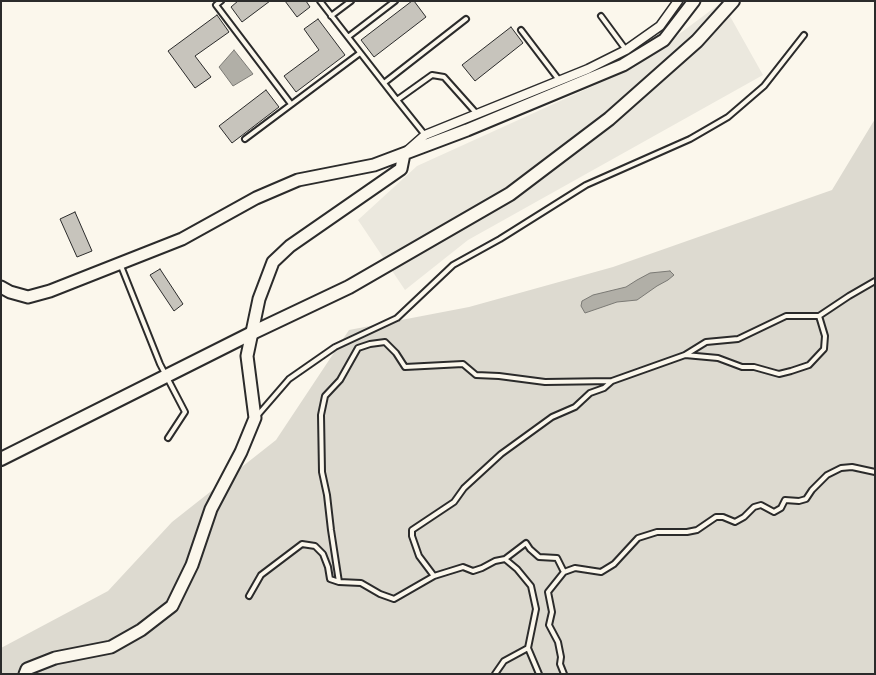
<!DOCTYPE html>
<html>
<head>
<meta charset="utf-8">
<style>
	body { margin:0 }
	#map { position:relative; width:876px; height:675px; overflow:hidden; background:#fbf7ec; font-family:Mali,sans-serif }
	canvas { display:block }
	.frame { position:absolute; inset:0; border:2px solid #2b2b2b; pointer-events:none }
</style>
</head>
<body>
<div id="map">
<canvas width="876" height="675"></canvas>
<div class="frame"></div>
</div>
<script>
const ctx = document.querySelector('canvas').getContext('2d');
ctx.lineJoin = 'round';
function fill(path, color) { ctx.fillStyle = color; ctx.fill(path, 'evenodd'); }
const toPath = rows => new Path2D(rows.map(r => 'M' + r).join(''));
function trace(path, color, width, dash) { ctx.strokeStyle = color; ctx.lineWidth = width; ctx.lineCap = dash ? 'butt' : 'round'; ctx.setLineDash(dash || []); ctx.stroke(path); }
const built = toPath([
	[722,2,763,75,468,240,405,290,358,220,417,166,635,67]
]);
const green = toPath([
	[875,119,875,674,1,674,1,648,108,591,172,522,276,440,349,330,469,307,613,267,832,190]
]);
const water = toPath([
	[234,50,253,74,233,86,219,67,234,50],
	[670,271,674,275,668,280,657,286,637,300,617,302,585,313,581,306,582,301,593,295,626,287,637,280,650,273,670,271]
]);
const building = toPath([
	[238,1,270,1,242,22,231,7,238,1],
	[285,1,306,1,310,7,297,17,285,1],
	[412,1,414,1,426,17,374,57,361,40,412,1],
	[217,15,229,32,195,56,211,77,195,88,168,51,217,15],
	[318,19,345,55,296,92,284,76,319,50,304,29,318,19],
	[511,27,523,43,475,81,462,65,511,27],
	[266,90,279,107,232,143,219,126,266,90],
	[75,212,92,251,77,257,60,219,75,212],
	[160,269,183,304,174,311,150,275,160,269]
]);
const lane = toPath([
	[221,1,216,5,291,104],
	[320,1,397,100,432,75,444,77,477,114],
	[331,16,351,1],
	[601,16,626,50],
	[521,30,559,80],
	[348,37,395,1],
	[384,83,466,19],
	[397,100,425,135],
	[245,139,360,53],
	[121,266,160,364,185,412,168,438],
	[685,355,718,358,742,367,754,367,779,374,791,371,809,365,824,349,825,336,819,316],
	[257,416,289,379,335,347,397,318,453,265,500,239,586,185,690,139,728,117,764,86,804,35],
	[505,559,526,543,530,549,539,557,557,558,564,572],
	[434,576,419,556,412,536,412,530,454,502,464,488,501,454,552,417,575,407,590,393,604,388,612,381],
	[249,596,261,575,302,544,315,546,323,554,328,567,330,579,339,582],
	[495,674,504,661,528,648],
	[539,674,528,648,536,609,531,586,517,569,505,559,495,561,482,568,473,571,463,567,434,576,394,599,380,594,361,583,339,582,331,530,327,495,322,472,321,415,325,396,340,380,358,348,370,344,385,342,396,353,405,367,463,364,476,375,499,376,545,382,612,381,685,355,706,342,738,339,786,316,819,316,849,296,875,281],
	[564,674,560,664,561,657,558,642,549,625,552,612,548,592,564,572,575,568,601,572,614,564,638,538,657,532,687,532,697,530,716,517,723,517,735,522,744,517,754,507,761,505,774,512,781,508,785,500,799,501,806,499,812,490,827,475,841,468,852,467,875,472]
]);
const street = toPath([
	[408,150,425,135,588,69,626,50,660,26,678,1]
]);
const secondary = toPath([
	[1,287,10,292,28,297,50,291,182,239,256,198,298,180,374,165,467,130,623,65,664,40,694,1],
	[25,674,27,669,55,658,111,647,141,630,172,606,192,565,211,509,241,452,255,418,247,356,259,299,273,262,290,246,401,169,404,154]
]);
const primary = toPath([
	[1,459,252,333,349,287,510,194,609,119,697,41,733,1]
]);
fill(built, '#ebe8de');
fill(green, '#dddad0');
fill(water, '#b1afa7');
trace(water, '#7b7a75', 1);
fill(building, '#c7c4bc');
trace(building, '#2b2b2b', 1);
trace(lane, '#2b2b2b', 8);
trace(street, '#2b2b2b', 11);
trace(secondary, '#2b2b2b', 15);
trace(primary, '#2b2b2b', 16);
trace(lane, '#fbf7ec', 4);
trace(street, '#fbf7ec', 8);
trace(secondary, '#fbf7ec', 11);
trace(primary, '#fbf7ec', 12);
</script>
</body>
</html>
